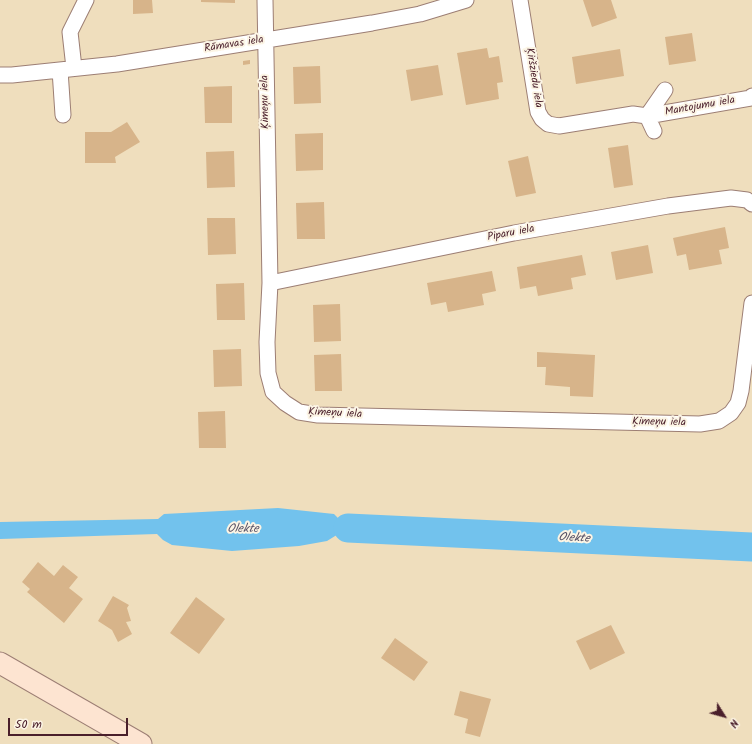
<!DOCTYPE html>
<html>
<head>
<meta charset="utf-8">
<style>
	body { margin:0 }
	#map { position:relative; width:752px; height:744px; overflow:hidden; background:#efdebd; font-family:Kalam,sans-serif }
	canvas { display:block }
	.north { position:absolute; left:704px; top:696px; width:40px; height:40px; -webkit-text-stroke:3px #fcf5e5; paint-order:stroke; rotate:127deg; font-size:11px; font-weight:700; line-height:16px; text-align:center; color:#4a1f2b }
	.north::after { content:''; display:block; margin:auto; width:14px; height:18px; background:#4a1f2b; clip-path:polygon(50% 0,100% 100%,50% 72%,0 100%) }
	.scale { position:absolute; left:8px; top:718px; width:120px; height:18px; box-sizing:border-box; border:2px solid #4a1f2b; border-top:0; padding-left:5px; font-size:12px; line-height:14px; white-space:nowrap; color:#4a1f2b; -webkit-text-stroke:3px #fcf5e5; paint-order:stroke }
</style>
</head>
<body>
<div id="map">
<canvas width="752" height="744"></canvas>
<div class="north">N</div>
<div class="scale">50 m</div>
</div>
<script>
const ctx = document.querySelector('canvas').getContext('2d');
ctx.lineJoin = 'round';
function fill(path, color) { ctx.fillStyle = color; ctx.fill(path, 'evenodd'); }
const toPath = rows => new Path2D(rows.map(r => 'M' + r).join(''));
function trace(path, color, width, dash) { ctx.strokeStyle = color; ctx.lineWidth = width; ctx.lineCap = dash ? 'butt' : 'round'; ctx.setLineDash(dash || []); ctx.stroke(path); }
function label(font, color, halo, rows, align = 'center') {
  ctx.font = font + ' Kalam,sans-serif'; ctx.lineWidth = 4; ctx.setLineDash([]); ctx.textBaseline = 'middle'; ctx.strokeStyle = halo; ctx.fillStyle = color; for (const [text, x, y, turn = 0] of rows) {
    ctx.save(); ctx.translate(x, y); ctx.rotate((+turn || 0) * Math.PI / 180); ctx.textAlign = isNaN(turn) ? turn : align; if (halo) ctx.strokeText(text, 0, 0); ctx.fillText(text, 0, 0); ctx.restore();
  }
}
const water = toPath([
	[278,508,334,514,348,528,327,541,299,546,232,551,172,545,163,540,157,534,0,539,0,522,158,519,164,514]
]);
const river = toPath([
	[348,528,752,547]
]);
const building = toPath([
	[133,0,152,0,153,13,133,14],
	[201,0,235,0,235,3,201,2],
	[583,0,611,0,617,18,592,27],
	[692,33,696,61,669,65,665,37],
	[487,48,489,58,499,56,503,82,497,83,499,99,466,105,457,53],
	[620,49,624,76,576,84,572,57],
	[250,60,250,64,243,65,243,61],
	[438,65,443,95,411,101,406,70],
	[320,66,321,103,294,104,293,67],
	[232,86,232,123,205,123,204,87],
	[127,122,140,142,115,157,116,163,85,163,85,132,111,132],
	[323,133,323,170,296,171,295,134],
	[628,145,633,185,614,188,608,148],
	[234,151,235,187,207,188,206,152],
	[528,156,536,193,516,197,508,161],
	[324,202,325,239,297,239,296,203],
	[207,218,235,218,236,254,208,255],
	[725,227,729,248,719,250,722,264,689,270,686,254,677,256,673,238],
	[648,245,653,273,616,280,611,252],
	[582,255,586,275,571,278,573,289,538,296,536,286,520,289,517,267],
	[492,271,496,291,482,294,484,305,448,312,446,302,431,305,427,283],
	[244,283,245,320,217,320,216,284],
	[340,304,341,341,314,342,313,305],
	[241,349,242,386,214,387,213,350],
	[537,352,595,355,593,397,570,396,570,387,545,385,546,367,537,367],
	[341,354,342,391,315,391,314,355],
	[225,411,226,448,199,448,198,412],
	[38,562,54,576,63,565,78,577,69,588,83,599,64,623,27,592,30,589,22,582],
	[113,596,129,605,127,608,131,621,126,622,132,634,118,642,112,630,98,621],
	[196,597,225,619,199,654,170,633],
	[611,625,625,653,590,670,576,641],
	[395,638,428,662,414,681,381,658],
	[460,691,491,699,480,737,465,733,468,719,454,715]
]);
const minor = toPath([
	[265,0,270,283,267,342,268,373,273,392,285,403,299,412,318,415,700,424,719,421,731,413,738,403,741,391,752,303],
	[520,0,538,112,542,119,548,124,559,126,633,114,647,116,654,131],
	[74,68,70,32,86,0],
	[60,70,63,115],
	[0,75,12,75,117,64,372,23,420,14,466,0],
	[647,116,751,98,752,96],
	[647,116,665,90],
	[270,283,514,233,668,206,731,198,747,200,752,204]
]);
const secondary = toPath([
	[0,663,141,744]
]);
const streetNames = [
	["Rāmavas iela",234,45,-9],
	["Ķiršziedu iela",533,78,81],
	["Ķimeņu iela",266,102,-91],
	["Mantojumu iela",700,107,-10],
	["Piparu iela",511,234,-11],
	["Ķimeņu iela",335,414,3],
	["Ķimeņu iela",659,423,1]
];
const waterNames = [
	["Olekte",243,530],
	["Olekte",574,539,3]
];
fill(water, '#72c2ed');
trace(river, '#72c2ed', 29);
fill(building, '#d7b48a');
trace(minor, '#9c7e74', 17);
trace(secondary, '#9c7e74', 23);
trace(minor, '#fff', 15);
trace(secondary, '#fde4d1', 21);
label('11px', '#4a1f2b', '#fcf5e5', streetNames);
label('italic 12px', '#565065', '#fcf5e5', waterNames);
</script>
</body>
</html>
